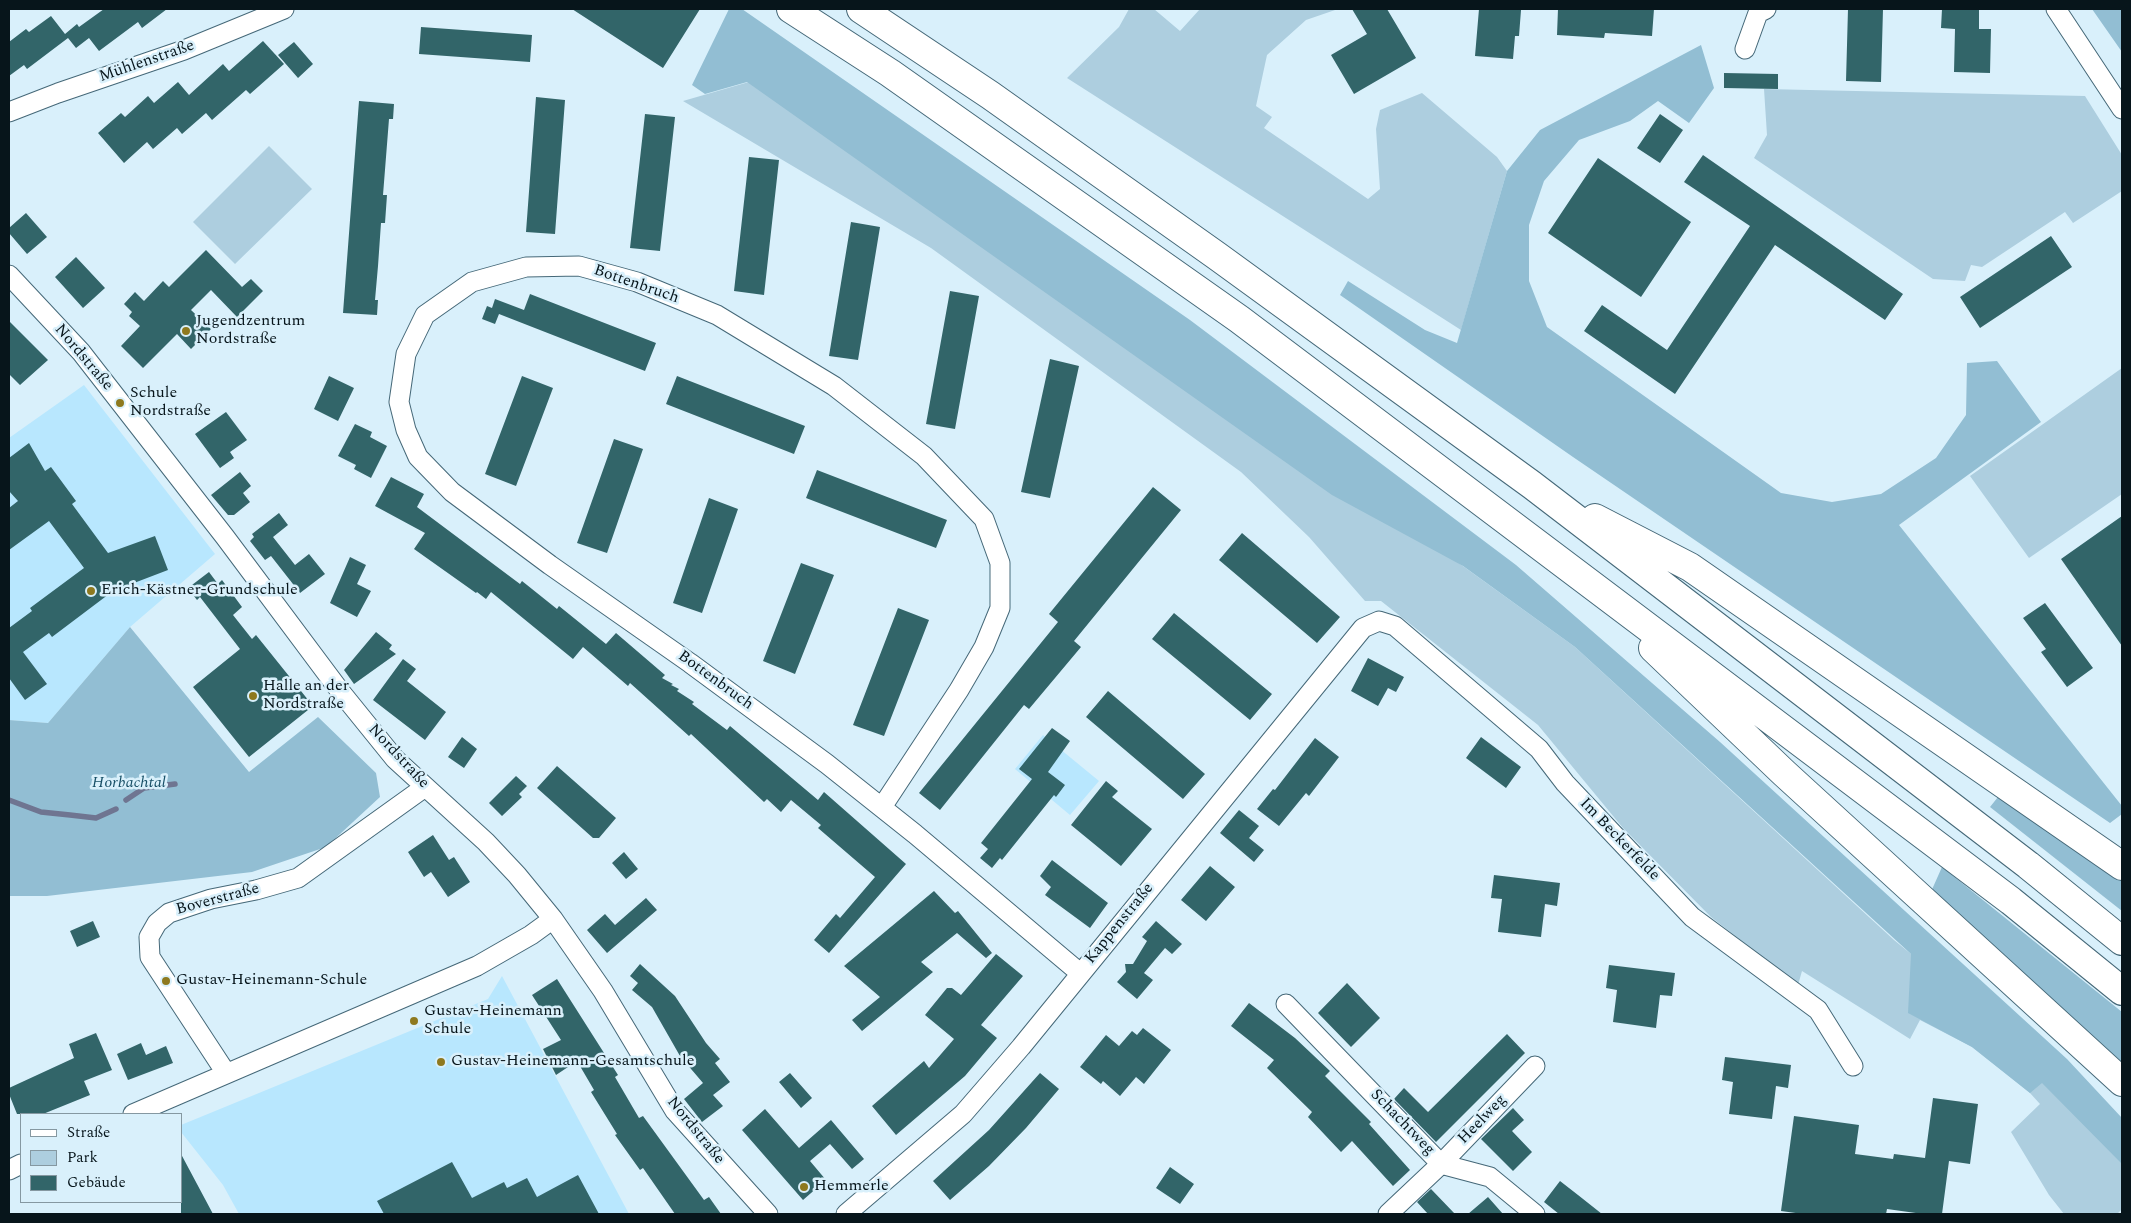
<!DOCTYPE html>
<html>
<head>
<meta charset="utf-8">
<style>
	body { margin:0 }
	#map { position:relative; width:2131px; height:1223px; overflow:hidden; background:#d9f0fb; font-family:Spectral,serif }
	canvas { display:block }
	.frame { position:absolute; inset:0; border:10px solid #07151b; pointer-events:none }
	.legend { position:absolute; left:20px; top:1113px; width:162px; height:90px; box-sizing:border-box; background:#d9f0fb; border:1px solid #8598a1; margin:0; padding:6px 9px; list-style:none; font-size:15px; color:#07151b }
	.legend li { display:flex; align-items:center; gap:10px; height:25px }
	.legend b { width:25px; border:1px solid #8598a1 }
</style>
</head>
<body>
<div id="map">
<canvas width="2131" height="1223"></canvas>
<div class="frame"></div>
<ul class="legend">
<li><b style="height:6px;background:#fff"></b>Straße</li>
<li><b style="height:14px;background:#adcedf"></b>Park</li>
<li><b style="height:14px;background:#326569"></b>Gebäude</li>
</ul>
</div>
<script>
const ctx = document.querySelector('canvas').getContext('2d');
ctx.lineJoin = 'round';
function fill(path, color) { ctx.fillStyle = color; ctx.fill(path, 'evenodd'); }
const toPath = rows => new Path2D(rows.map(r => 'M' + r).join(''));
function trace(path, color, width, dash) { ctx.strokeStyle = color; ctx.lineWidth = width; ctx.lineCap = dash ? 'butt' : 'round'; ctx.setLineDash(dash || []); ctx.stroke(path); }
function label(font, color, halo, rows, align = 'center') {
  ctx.font = font + ' Spectral,serif'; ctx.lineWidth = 5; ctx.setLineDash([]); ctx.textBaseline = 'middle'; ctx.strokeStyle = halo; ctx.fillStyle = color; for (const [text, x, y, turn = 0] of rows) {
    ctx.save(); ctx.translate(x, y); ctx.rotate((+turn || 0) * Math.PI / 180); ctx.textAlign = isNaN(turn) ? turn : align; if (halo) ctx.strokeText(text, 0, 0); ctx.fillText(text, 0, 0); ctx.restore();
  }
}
const built = toPath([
	[84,385,215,554,130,627,48,723,9,720,9,438],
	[1043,735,1099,781,1070,815,1015,769],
	[502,976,629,1214,239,1214,223,1185,181,1132,181,1125,488,999]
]);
const green = toPath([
	[1129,9,1154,9,1180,31,1200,9,1338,9,1306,20,1267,55,1256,106,1272,117,1264,128,1368,199,1380,189,1376,129,1380,110,1422,93,1497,157,1507,171,1461,330,1067,78,1119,27],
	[780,73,1575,647,1894,940,2022,1045,2122,1138,2122,1209,2117,1214,2064,1214,2049,1195,2011,1132,2040,1104,2030,1093,1972,1047,1920,1020,1910,1039,1802,971,1798,985,1711,917,1623,828,1538,725,1381,601,1365,601,1309,537,1241,472,931,248,683,101],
	[1764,89,2085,96,2122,155,2122,191,2073,223,2065,212,1982,267,1971,265,1965,281,1933,279,1754,158,1767,135],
	[269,146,312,189,235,264,193,222],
	[2122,368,2122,494,2029,558,1970,476]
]);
const forest = toPath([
	[729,9,742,9,1190,320,1516,565,1720,742,2067,1059,2122,1118,2122,1164,2042,1083,2030,1093,1972,1047,1908,1013,1911,954,1575,647,1463,566,1332,495,747,82,705,94,692,85],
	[2092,9,2122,9,2122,52],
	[1701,45,1714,88,1689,123,1658,101,1630,121,1579,140,1544,181,1529,225,1529,281,1547,327,1781,493,1832,502,1881,494,1936,458,1966,415,1967,363,1997,361,2041,422,1899,525,2122,806,2122,814,2110,823,1573,457,1340,295,1348,281,1425,330,1457,343,1507,171,1540,130],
	[130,627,249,772,318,717,376,773,380,797,326,847,252,872,47,896,9,896,9,720,48,723],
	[2002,792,2122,877,2122,911,1990,807],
	[1942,867,2122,1012,2122,1064,1930,894]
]);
const stream = toPath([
	[9,800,41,812,70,815,96,818,116,809],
	[126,800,144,788,175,784]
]);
const building = toPath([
	[104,9,167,9,142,28,138,22,99,51,89,38,76,48,68,38,27,69,24,65,9,76,9,42,26,29,29,32,51,16,65,34,77,24,79,27],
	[572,9,700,9,663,68],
	[1352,9,1387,9,1416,58,1354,94,1331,55,1367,34],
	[1479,9,1521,10,1519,36,1515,36,1513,59,1475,56],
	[1558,9,1654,9,1652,36,1605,33,1604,38,1557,35],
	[1848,9,1883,9,1881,82,1846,81],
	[1942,9,1979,9,1979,29,1991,29,1990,73,1954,72,1955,29,1941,28],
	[421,27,532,35,530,62,419,54],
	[263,41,284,64,250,94,246,90,212,120,206,113,182,134,177,128,153,149,147,142,124,163,98,133,121,113,125,117,148,96,154,103,178,82,189,95,223,64,229,71],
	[294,42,313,64,298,78,278,55],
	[1724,73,1778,74,1778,89,1724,88],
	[536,97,565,100,555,234,526,232],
	[359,101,394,104,393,119,389,119,383,195,387,195,385,223,381,223,378,266,375,300,378,300,377,315,343,313],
	[645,114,675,117,660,251,630,248],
	[1660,114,1683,130,1660,163,1637,148],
	[1703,155,1903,294,1885,320,1775,245,1675,394,1584,331,1602,305,1667,350,1750,226,1684,182],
	[749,157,779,160,764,295,734,291],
	[1598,158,1691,222,1641,297,1548,233],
	[26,213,47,237,27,254,9,233,9,228],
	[851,222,880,227,858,360,829,356],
	[2051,236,2072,267,1980,328,1960,297],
	[206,250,242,287,251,279,263,291,237,317,211,290,191,310,211,329,191,349,177,334,143,368,121,346,140,326,129,316,132,312,124,304,135,292,144,301,163,281,169,287],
	[76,257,105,288,83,308,55,277],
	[950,291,979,296,955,429,926,424],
	[530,294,656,343,645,371,499,314,495,324,482,319,487,306,492,308,495,299,524,310],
	[9,321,48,360,20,385,9,374],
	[1050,359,1079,366,1050,498,1021,492],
	[329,376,354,388,338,421,314,409],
	[522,376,553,388,516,486,485,474],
	[677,376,805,426,794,454,666,404],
	[226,412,247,440,230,452,234,458,220,468,195,434],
	[355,424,372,432,370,437,387,446,371,478,354,469,356,465,338,456],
	[614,439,643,449,607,553,577,543],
	[29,443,45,471,51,467,76,501,72,504,108,553,155,536,168,570,113,591,52,637,49,633,23,652,47,684,25,700,9,678,9,628,32,611,30,608,84,568,49,521,9,550,9,508,18,501,9,491,9,458],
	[817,470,947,520,936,548,806,498],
	[240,472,251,486,243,493,250,502,234,515,228,515,211,495],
	[391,477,424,494,417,507,520,584,522,581,557,609,559,606,606,644,616,633,665,675,662,678,673,684,671,685,679,689,677,691,694,702,692,704,727,730,730,726,818,800,824,792,906,864,829,953,814,940,836,914,840,918,875,877,818,828,821,825,791,800,781,812,767,799,764,802,691,734,689,736,630,683,628,686,583,647,573,659,491,592,486,599,477,592,476,593,414,549,425,533,375,506],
	[1153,487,1181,510,1074,641,1081,647,1029,709,1024,705,940,810,919,793,1058,622,1049,614],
	[709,498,738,509,702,613,673,603],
	[279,513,288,525,273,537,295,565,309,554,325,574,300,593,271,556,265,560,250,541,254,537,252,534],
	[2122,516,2122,646,2061,559],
	[1242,533,1340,617,1317,643,1219,560],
	[350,557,366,565,357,584,371,591,357,617,330,603],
	[801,563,834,575,795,674,763,661],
	[209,572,218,584,222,580,242,607,233,615,252,639,256,635,313,706,249,757,193,687,240,649,200,597,197,600,188,588],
	[2045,603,2093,668,2067,687,2041,652,2046,649,2023,618],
	[898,608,929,620,884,736,853,725],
	[1174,613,1272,694,1250,720,1152,639],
	[376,632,392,645,389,649,396,654,354,684,344,670],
	[1368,658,1404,677,1396,692,1388,688,1378,706,1351,691],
	[403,659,416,669,407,681,446,712,425,740,373,700],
	[1108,691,1205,774,1183,799,1086,717],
	[1052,728,1070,741,1048,772,1065,785,1056,797,1054,795,1002,860,1000,858,992,868,980,858,988,849,981,843,1032,779,1019,769],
	[462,737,477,749,464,768,448,757],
	[1481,737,1521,767,1506,788,1466,758],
	[1315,738,1339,757,1309,796,1306,793,1279,826,1257,809,1273,789,1275,790],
	[557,766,616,818,599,838,593,838,537,788],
	[516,776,527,786,519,794,522,797,502,816,489,803],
	[1106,781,1118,791,1112,797,1152,829,1121,866,1071,825],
	[1239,810,1259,826,1249,838,1264,850,1254,862,1220,833],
	[433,835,449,860,454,857,470,882,448,897,431,872,424,877,408,852],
	[624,852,638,869,626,879,612,863],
	[1052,860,1108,903,1090,928,1045,895,1051,887,1040,876],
	[1210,866,1235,887,1206,921,1181,900],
	[1494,875,1560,883,1557,906,1545,904,1541,937,1498,932,1502,899,1491,898],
	[934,891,955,913,958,911,992,953,986,958,957,933,921,962,933,972,862,1031,852,1020,880,997,844,966],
	[646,898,657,910,607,953,587,930,605,914,615,925],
	[93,921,100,937,77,947,70,931],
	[1156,921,1182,944,1172,954,1165,948,1144,973,1153,980,1137,999,1117,982,1126,972,1125,964,1133,964,1147,941,1142,937],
	[996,954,1023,976,981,1025,997,1038,965,1076,896,1135,872,1106,924,1061,929,1068,954,1039,925,1015,947,988,952,988,961,995],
	[640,964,675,996,706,1043,720,1059,715,1063,730,1082,713,1095,723,1106,702,1122,684,1099,703,1083,680,1056,652,1007,632,990,638,983,630,976],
	[1609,965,1675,973,1672,996,1660,995,1656,1028,1613,1022,1617,990,1606,988],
	[557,979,618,1075,615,1077,639,1118,643,1116,704,1200,709,1197,721,1214,675,1214,643,1168,640,1170,615,1135,617,1134,591,1092,594,1090,577,1061,556,1075,543,1049,561,1040,532,995],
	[1347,983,1380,1018,1351,1047,1318,1013],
	[1249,1003,1295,1038,1330,1071,1325,1076,1371,1122,1369,1124,1410,1170,1393,1186,1352,1141,1341,1152,1308,1117,1312,1112,1267,1068,1274,1060,1231,1026],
	[1143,1028,1171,1050,1144,1084,1136,1077,1120,1096,1103,1081,1101,1084,1080,1067,1106,1035,1119,1046,1132,1031,1137,1035],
	[96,1033,112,1070,84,1081,90,1095,43,1114,17,1114,9,1094,9,1088,74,1058,69,1044],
	[1507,1034,1525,1053,1436,1142,1394,1099,1404,1088,1428,1112],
	[141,1043,146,1055,166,1046,173,1063,128,1080,117,1054],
	[1725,1057,1791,1065,1788,1088,1776,1086,1772,1119,1729,1114,1733,1082,1722,1080],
	[790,1073,812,1098,801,1108,779,1082],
	[1040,1073,1059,1089,1026,1128,989,1166,950,1200,933,1181,989,1130],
	[1933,1098,1978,1104,1970,1164,1949,1161,1942,1214,1923,1214,1887,1209,1886,1214,1803,1214,1781,1211,1794,1116,1859,1125,1855,1154,1893,1159,1894,1154,1925,1158],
	[1513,1108,1524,1120,1512,1131,1532,1152,1513,1171,1481,1139],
	[765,1109,799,1148,831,1120,864,1159,852,1169,830,1144,810,1161,826,1180,803,1200,742,1130],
	[181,1154,213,1214,181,1214],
	[452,1162,472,1198,504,1182,507,1188,527,1178,537,1197,578,1175,599,1214,384,1214,377,1201],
	[1170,1167,1194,1184,1180,1204,1156,1188],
	[1560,1181,1578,1195,1602,1214,1559,1214,1544,1202],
	[1431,1189,1455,1214,1428,1214,1417,1202],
	[1488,1197,1503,1214,1468,1214]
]);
const minor = toPath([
	[2056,9,2122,109],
	[1745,49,1758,13,1766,9],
	[9,112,58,93,184,50,284,9],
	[9,275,81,352,225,537,340,691,395,759,486,842,517,875,553,919,603,991,675,1111,768,1214],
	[882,807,959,690,984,647,1000,608,1000,563,984,519,924,456,834,386,717,315,637,282,579,266,526,267,472,282,425,315,406,354,399,402,406,430,418,457,452,492,550,565,690,663,827,764,915,834,1080,973],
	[1286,1004,1441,1164,1490,1177,1535,1214],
	[226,1073,150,957,149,937,157,923,169,913,211,899,256,890,298,878,425,787],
	[133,1114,477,966,531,935,553,919],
	[9,1170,21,1164],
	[846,1214,963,1114,1021,1047,1363,628,1379,621,1395,626,1539,749,1565,783,1692,917,1818,1010,1853,1066],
	[1388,1214,1441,1164,1535,1066]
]);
const highway = toPath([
	[791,9,890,73,1239,319,2011,901,2122,991],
	[861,9,990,95,1217,256,1532,485,2028,865,2122,941],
	[1595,518,1690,567,2122,866],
	[1653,648,1784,773,2122,1082]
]);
const markers = [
	[186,331,5,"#8e791f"],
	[120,403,5,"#8e791f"],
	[91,591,5,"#8e791f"],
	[253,696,5,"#8e791f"],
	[166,981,5,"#8e791f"],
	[414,1021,5,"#8e791f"],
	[441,1062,5,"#8e791f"],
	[804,1187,5,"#8e791f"]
];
const streetNames = [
	["Mühlenstraße",147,62,-19],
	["Bottenbruch",636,285,19],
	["Nordstraße",83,358,50],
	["Bottenbruch",715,681,36],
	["Nordstraße",398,757,47],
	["Im Beckerfelde",1619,840,46],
	["Boverstraße",218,900,-15],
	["Kappenstraße",1120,924,-51],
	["Heelweg",1483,1120,-46],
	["Schachtweg",1402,1123,46],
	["Nordstraße",695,1131,51]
];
const poiNames = [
	["Jugendzentrum",196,322],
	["Nordstraße",196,340],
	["Schule",130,394],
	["Nordstraße",130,412],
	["Erich-Kästner-Grundschule",101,591],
	["Halle an der",263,687],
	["Nordstraße",263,705],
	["Gustav-Heinemann-Schule",176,981],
	["Gustav-Heinemann",424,1012],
	["Schule",424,1030],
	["Gustav-Heinemann-Gesamtschule",451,1062],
	["Hemmerle",814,1187]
];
const parkNames = [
	["Horbachtal",129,784]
];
fill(built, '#b8e7fe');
fill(green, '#adcedf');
fill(forest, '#92bed3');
trace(stream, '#6f7591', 5.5);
fill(building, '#326569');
trace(minor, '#456878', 21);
trace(highway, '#456878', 30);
trace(minor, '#fff', 19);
trace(highway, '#fff', 28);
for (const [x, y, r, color] of markers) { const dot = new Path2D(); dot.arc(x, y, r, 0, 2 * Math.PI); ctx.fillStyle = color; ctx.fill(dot); trace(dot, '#d9f0fb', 2); }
label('16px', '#07151b', '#d9f0fb', streetNames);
label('16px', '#07151b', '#d9f0fb', poiNames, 'left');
label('italic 16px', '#174f66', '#d9f0fb', parkNames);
</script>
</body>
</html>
